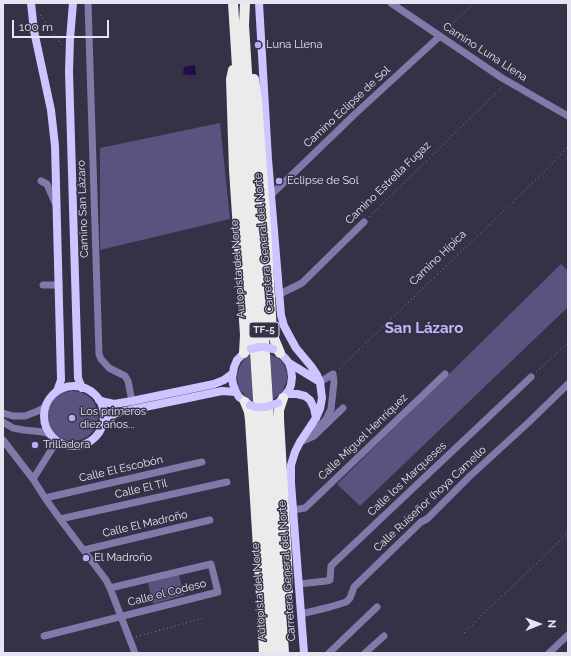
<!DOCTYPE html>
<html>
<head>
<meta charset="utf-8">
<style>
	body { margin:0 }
	#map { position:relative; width:571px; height:656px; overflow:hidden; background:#353146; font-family:Raleway,sans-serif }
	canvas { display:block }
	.frame { position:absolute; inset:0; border:4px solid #e6e4f2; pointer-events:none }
	.north { position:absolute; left:519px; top:604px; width:40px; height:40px; -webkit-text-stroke:3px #353146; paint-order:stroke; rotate:89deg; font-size:11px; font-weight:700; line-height:16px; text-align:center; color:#e6e4f2 }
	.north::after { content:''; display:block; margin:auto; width:14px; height:18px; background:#e6e4f2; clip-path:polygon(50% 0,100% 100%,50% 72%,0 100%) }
	.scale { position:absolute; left:12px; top:20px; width:97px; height:18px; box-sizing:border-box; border:2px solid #e6e4f2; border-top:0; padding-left:5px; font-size:12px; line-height:14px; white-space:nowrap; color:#e6e4f2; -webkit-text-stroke:3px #353146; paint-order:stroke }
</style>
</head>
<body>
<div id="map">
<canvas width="571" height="656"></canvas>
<div class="frame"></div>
<div class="north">N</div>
<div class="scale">100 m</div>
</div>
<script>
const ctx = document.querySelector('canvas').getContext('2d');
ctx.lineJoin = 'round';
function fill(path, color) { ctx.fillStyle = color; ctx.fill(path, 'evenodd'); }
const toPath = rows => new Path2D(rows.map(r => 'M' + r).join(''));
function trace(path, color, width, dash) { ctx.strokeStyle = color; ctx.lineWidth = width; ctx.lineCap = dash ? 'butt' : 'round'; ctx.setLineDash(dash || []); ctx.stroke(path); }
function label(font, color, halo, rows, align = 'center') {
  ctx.font = font + ' Raleway,sans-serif'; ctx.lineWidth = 3; ctx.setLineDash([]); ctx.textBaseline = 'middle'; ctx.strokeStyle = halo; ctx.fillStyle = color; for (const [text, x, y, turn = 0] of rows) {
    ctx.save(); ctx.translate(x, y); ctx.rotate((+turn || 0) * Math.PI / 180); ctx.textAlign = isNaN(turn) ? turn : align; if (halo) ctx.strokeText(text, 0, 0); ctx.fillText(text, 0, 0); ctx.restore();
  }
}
const green = toPath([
	[220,123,230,219,100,250,100,148],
	[561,264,568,271,568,307,360,506,337,484],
	[270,354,281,360,285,367,287,374,287,380,282,392,278,396,273,399],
	[250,355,253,401,248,398,240,390,238,384,237,378,238,371,241,364,245,358],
	'48 416a25 25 0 1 1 50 0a25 25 0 1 1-50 0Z',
	[179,575,184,595,153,604,148,583]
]);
const water = toPath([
	[195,65,196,75,189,75,183,74,184,67]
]);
const path = toPath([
	[40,15,62,45],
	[444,31,474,3],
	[369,217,503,86],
	[339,369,542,174,568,147],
	[536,372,568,343],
	[464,633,486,611,515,584,568,533],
	[136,637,204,618]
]);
const minor = toPath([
	[88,3,99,354,101,359,109,368,125,376,128,381,132,401],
	[391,3,502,78,568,116],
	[41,181,47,184,56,205],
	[271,195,356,113,440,36],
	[43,285,59,285],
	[278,295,302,283,364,222],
	[3,413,13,416,25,416,38,411,45,407],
	[3,422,13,428,24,430,43,432,49,434],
	[307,431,319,427,326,419,331,409,334,382,333,374,320,382],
	[3,440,33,479,45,498,60,519,106,580,110,588,135,653],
	[300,442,314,436,343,408],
	[33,479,57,441],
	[45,498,202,462],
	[293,510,305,508,445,374],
	[60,519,227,482],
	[84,550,210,520],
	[299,584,326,581,330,580,331,566,336,561,531,377],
	[301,614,330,607,346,602,350,598,354,587,421,522,427,519,470,476,529,422,568,384],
	[44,636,218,592,211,564,110,588],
	[329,653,377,607],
	[365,653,384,636],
	[549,653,568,635]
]);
const major = toPath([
	[31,3,34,31,51,110,55,146,61,380,57,391],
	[73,3,70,39,69,71,78,378,82,388],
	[259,3,268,159,281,315,284,326,291,339,296,348,311,366,317,375,320,382,322,398,320,409,316,418,300,442,295,452,291,465,291,483,304,653],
	[249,350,244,353,237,360,234,367,232,378,233,384,236,392,239,397,250,405],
	[276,350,280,353,285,358,289,363,291,370,292,377,291,385,289,390,283,398,279,402],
	[289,363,320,382],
	'44 416a30 30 0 1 1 60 0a30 30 0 1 1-60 0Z',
	[286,394,297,394,305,396,310,400,314,408,316,418],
	[99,400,105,402,114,404,132,401,214,384,224,380,232,374],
	[103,424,109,418,116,413,222,391,236,392]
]);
const highway = toPath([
	[233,3,274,653],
	[245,3,244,25,284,653],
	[233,70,231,79,234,170,245,335,244,353],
	[254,79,257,101,266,228,272,332,275,341,280,353],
	[283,398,279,410,279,419,287,560,288,601],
	[245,402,249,412,250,420,261,596,264,653]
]);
const majorBridge = toPath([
	[251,349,259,347,265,347,273,349],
	[250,405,256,407,266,407,278,403]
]);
const markers = [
	[258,45,4,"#baaaf6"],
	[279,181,4,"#baaaf6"],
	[72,418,4,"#baaaf6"],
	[35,445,4,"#baaaf6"],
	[86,558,4,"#baaaf6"]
];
const shields = [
	[264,330,30]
];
const shieldNames = [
	["TF-5",264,330]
];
const poiNames = [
	["Luna Llena",266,45],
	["Eclipse de Sol",287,181],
	["Los primeros",80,412],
	["diez años...",80,425],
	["Trilladora",43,445],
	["El Madroño",94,558]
];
const streetNames = [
	["Camino Luna Llena",485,52,33],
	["Camino Eclipse de Sol",347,107,-43],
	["Camino Estrella Fugaz",388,183,-44],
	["Camino San Lázaro",83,209,-92],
	["Carretera General del Norte",264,243,-95],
	["Camino Hípica",438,258,-44],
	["Autopista del Norte",238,269,-94],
	["Calle Miguel Henríquez",363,437,-44],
	["Calle El Escobón",121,469,-13],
	["Calle los Marqueses",407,479,-43],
	["Calle El Til",141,489,-13],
	["Calle Ruiseñor (hoya Camello",430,499,-43],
	["Calle El Madroño",145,524,-13],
	["Carretera General del Norte",287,571,-94],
	["Autopista del Norte",259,592,-94],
	["Calle el Codeso",167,593,-14]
];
const districtNames = [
	["San Lázaro",424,328]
];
fill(green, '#5c527f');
fill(water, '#220d48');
trace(path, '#868395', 1, [1, 3]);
trace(minor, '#8279a9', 7);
trace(major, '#cfc4ff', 8);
trace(highway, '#ebebeb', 10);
trace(majorBridge, '#cfc4ff', 8);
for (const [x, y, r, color] of markers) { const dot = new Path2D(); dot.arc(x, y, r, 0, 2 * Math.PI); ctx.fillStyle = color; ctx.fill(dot); trace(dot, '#353146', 1.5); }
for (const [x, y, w] of shields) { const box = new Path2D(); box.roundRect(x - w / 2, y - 8, w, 16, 3); ctx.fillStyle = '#353146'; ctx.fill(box); trace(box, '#e6e4f2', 1); }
label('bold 10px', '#e6e4f2', null, shieldNames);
label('11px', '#e6e4f2', '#353146', poiNames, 'left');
label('11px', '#e6e4f2', '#353146', streetNames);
label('bold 15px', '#c4b6fd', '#353146', districtNames);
</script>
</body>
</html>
